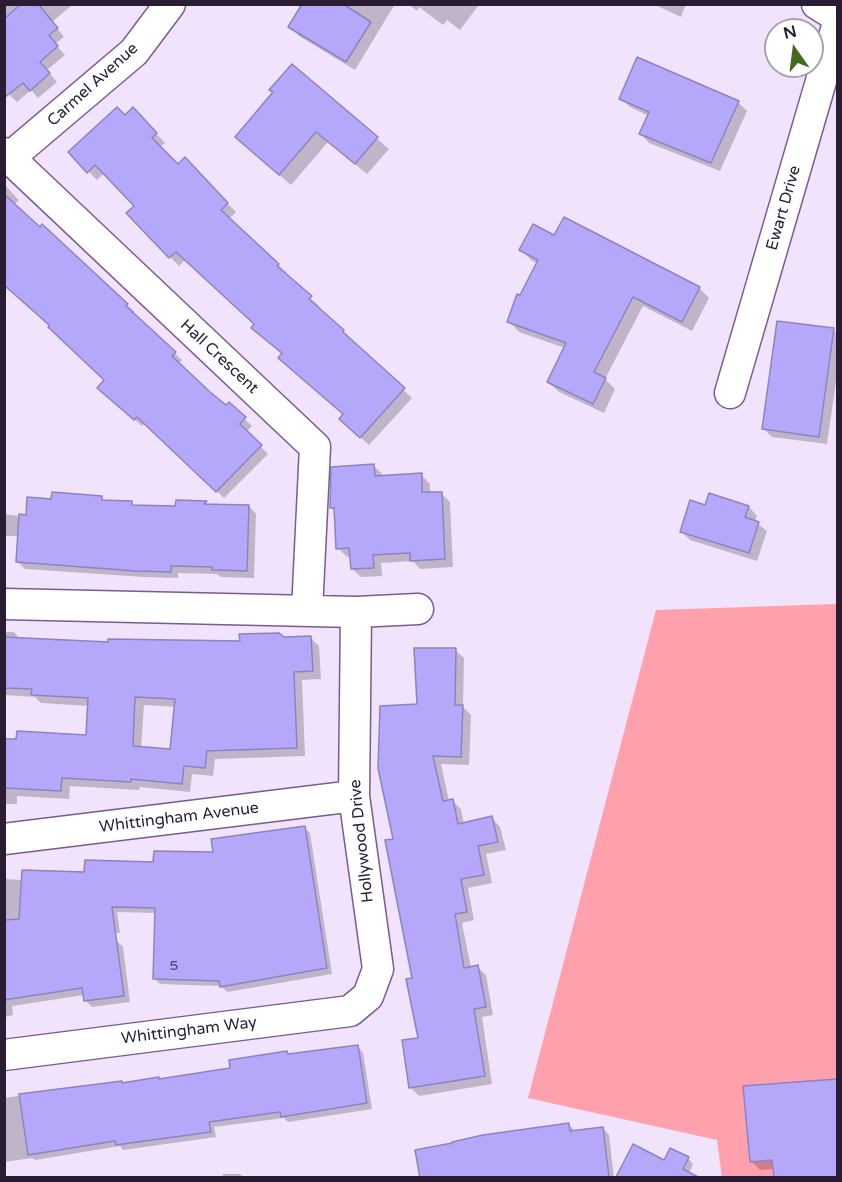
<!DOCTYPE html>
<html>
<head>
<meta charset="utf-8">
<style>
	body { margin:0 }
	#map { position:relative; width:842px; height:1182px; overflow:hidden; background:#f1e3fb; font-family:"Varela Round",sans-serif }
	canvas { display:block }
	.frame { position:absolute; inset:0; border:6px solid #2a1c33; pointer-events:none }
	.north { position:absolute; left:764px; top:18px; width:60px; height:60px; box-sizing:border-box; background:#fff; border:2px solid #aaa4ad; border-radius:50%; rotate:346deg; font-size:16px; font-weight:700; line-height:24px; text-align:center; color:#2a1c33 }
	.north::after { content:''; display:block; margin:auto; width:21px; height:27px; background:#46681f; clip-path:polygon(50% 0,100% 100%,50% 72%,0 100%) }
</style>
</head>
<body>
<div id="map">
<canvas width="842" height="1182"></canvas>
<div class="frame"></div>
<div class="north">N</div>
</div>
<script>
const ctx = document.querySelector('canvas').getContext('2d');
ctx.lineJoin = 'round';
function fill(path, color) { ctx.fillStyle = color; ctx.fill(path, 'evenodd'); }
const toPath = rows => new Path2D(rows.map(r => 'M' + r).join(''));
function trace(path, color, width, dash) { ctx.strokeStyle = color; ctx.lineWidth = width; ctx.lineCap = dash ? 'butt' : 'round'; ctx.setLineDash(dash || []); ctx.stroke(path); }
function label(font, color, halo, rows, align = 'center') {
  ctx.font = font + ' "Varela Round",sans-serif'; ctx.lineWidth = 4.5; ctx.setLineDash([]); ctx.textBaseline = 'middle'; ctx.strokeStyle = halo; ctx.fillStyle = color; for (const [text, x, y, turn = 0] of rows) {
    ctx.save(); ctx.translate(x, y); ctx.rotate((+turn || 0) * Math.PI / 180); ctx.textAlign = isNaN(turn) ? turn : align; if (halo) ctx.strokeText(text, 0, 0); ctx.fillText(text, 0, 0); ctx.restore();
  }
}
const green = toPath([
	[837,604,837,1177,722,1177,717,1140,528,1098,656,610]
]);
const shadow = toPath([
	[4,4,72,5,52,22,64,37,55,44,65,55,47,70,57,82,38,98,31,90,17,102,4,89],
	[304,4,395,4,355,70,299,36,290,27],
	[408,4,477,4,478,6,460,30,447,20,443,25,419,7,417,11],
	[653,4,686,4,681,17],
	[292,66,389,149,367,174,328,142,291,185,248,148],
	[621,99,738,102,747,111,720,171,649,143,641,134,649,116,630,107],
	[133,110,165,143,160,147,178,166,185,160,236,212,229,219,287,273,285,275,319,306,317,308,412,398,369,445,349,427,345,414,262,336,256,325,186,259,179,266,128,213,136,206,105,172,97,180,70,152,125,117],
	[4,184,19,200,14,205,40,229,42,227,127,305,135,312,132,314,182,360,178,364,226,408,229,404,252,426,246,432,268,454,224,498,145,423,142,426,106,395,106,380,51,326,4,284],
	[555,237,699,288,709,298,692,331,643,306,605,379,615,389,604,413,559,392,548,382,565,348,519,332,509,321,538,264,531,260,521,250],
	[833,330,838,334,838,368,827,444,772,437,764,429],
	[373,465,382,474,382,477,421,475,430,484,430,494,441,493,450,502,453,567,420,569,413,561,381,563,382,576,361,577,352,569,351,556,347,557,338,548,336,512,331,507],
	[710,495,749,507,757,516,755,522,767,531,757,561,690,540,681,531,706,507],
	[101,497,106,502,132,503,135,506,177,507,177,502,206,502,209,506,249,506,256,514,254,578,221,577,217,574,178,573,178,578,144,577,25,569,17,561,19,536,4,536,4,514,27,517,53,500],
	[4,632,14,632,20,639,110,643,241,643,310,637,319,646,321,679,302,680,305,756,215,759,213,776,192,774,190,792,140,787,139,790,70,786,69,799,17,796,17,804,4,804,4,740,88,736,89,706,41,703,35,697,4,695],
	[144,705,176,707,171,751,141,748],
	[455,650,464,658,463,707,471,715,469,765,441,764,449,801,452,801,461,809,464,825,492,818,500,827,506,850,486,854,492,883,468,888,474,920,462,923,471,968,477,967,486,975,493,1015,482,1017,492,1084,419,1096,411,1088,403,1042,420,1039,414,979,395,840,418,706],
	[304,827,310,833,332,974,227,992,221,986,160,984,154,978,156,913,117,912,120,933,4,928,4,879,23,880,86,873,215,854],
	[116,940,123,947,130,1002,92,1007,85,1000,84,995,12,1006,13,1015,4,1017,4,956],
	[358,1047,363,1053,372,1109,288,1122,284,1118,214,1127,216,1137,123,1150,120,1146,35,1160,32,1158,4,1162,4,1098,79,1087,161,1081,231,1069,287,1052,289,1055],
	[838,1081,838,1178,775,1178,774,1169,760,1170,751,1161,745,1088],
	[569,1125,576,1132,603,1128,609,1135,614,1178,422,1178],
	[633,1146,665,1162,688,1158,693,1164,687,1178,618,1178],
	[223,1174,240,1174,244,1178,223,1178]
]);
const building = toPath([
	[21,4,38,4,58,28,49,35,58,46,40,62,50,73,30,91,23,83,4,98,4,19,21,4],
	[302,4,343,4,371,22,346,62,288,27,302,4],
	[637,57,739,101,711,163,639,134,649,112,619,99,637,57],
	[292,64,378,137,355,164,316,132,279,175,235,137,273,92,269,90,292,64],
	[117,107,125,115,133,107,157,133,152,138,178,164,185,157,228,203,221,210,279,264,277,266,312,296,309,299,344,330,343,332,405,388,360,438,339,419,343,414,278,358,282,353,251,328,254,324,176,252,169,258,126,213,134,206,95,165,87,173,68,152,117,107],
	[4,194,40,227,42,224,128,304,126,306,176,352,172,356,210,392,226,405,229,402,246,417,240,424,262,445,216,492,137,417,134,420,97,388,104,380,48,327,49,325,4,285,4,194],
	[564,217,700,287,682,322,633,297,594,372,606,378,593,404,547,382,566,343,507,322,517,294,520,295,538,260,519,250,533,224,554,235,564,217],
	[777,321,834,328,819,437,762,429,777,321],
	[374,464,375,476,422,473,422,492,442,492,445,559,410,561,410,553,373,555,374,568,351,569,349,548,336,549,334,508,330,508,331,467,374,464],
	[52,492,102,496,102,500,132,501,132,505,175,506,176,500,207,501,204,504,249,505,247,571,212,570,212,567,171,566,171,572,135,571,16,562,19,514,26,515,27,497,51,499,52,492],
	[709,493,749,506,745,517,759,522,749,553,680,532,690,500,705,505,709,493],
	[279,633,284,637,311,636,313,671,294,672,297,748,207,751,205,768,184,766,182,784,131,779,131,782,62,778,61,791,4,788,4,739,16,739,17,731,86,735,88,698,31,695,32,689,4,688,4,637,108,642,108,639,240,641,239,634,279,633],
	[135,697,175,699,170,749,133,746,135,697],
	[414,648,456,648,455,705,463,705,461,757,433,756,443,801,453,799,458,824,492,816,498,842,478,846,484,875,461,879,467,912,455,914,464,968,478,965,486,1007,474,1009,485,1076,409,1088,402,1040,418,1038,406,979,412,978,385,840,393,839,378,768,380,706,417,704,414,648],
	[305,826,327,968,220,987,219,981,153,979,155,908,112,907,124,996,84,1001,82,988,4,1000,4,920,19,919,22,870,84,872,85,860,153,862,154,851,213,852,211,839,305,826],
	[358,1045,367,1103,281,1117,280,1112,209,1122,211,1132,116,1145,115,1141,28,1155,19,1094,122,1081,122,1083,159,1077,159,1079,230,1068,229,1060,287,1051,288,1054,358,1045],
	[837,1079,837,1178,774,1178,772,1160,750,1162,743,1086,837,1079],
	[569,1123,570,1131,603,1127,609,1177,420,1178,415,1150,452,1143,452,1142,483,1135,569,1123],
	[633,1144,664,1160,670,1148,689,1157,683,1169,700,1178,616,1177,633,1144]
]);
const minor = toPath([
	[817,4,838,17],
	[4,153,315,447,307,611],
	[9,158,134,52,170,4],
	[730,393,838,23],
	[4,604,356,612,418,609],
	[4,839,354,796],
	[4,1055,350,1011,368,996,378,969,354,796,356,612]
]);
const numberNames = [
	["5",174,966]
];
const streetNames = [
	["Carmel Avenue",93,85,-42],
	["Ewart Drive",784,208,-74],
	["Hall Crescent",219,357,43],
	["Whittingham Avenue",179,818,-7],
	["Hollywood Drive",362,841,-96],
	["Whittingham Way",189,1031,-7]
];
fill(green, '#ffa0ad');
fill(shadow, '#0003');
fill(building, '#b5a7f9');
trace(building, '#8d83c0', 1.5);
trace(minor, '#7b5a91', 33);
trace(minor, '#fff', 30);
label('14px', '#4d3f64', null, numberNames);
label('16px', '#2a1c33', '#fff', streetNames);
</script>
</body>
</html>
